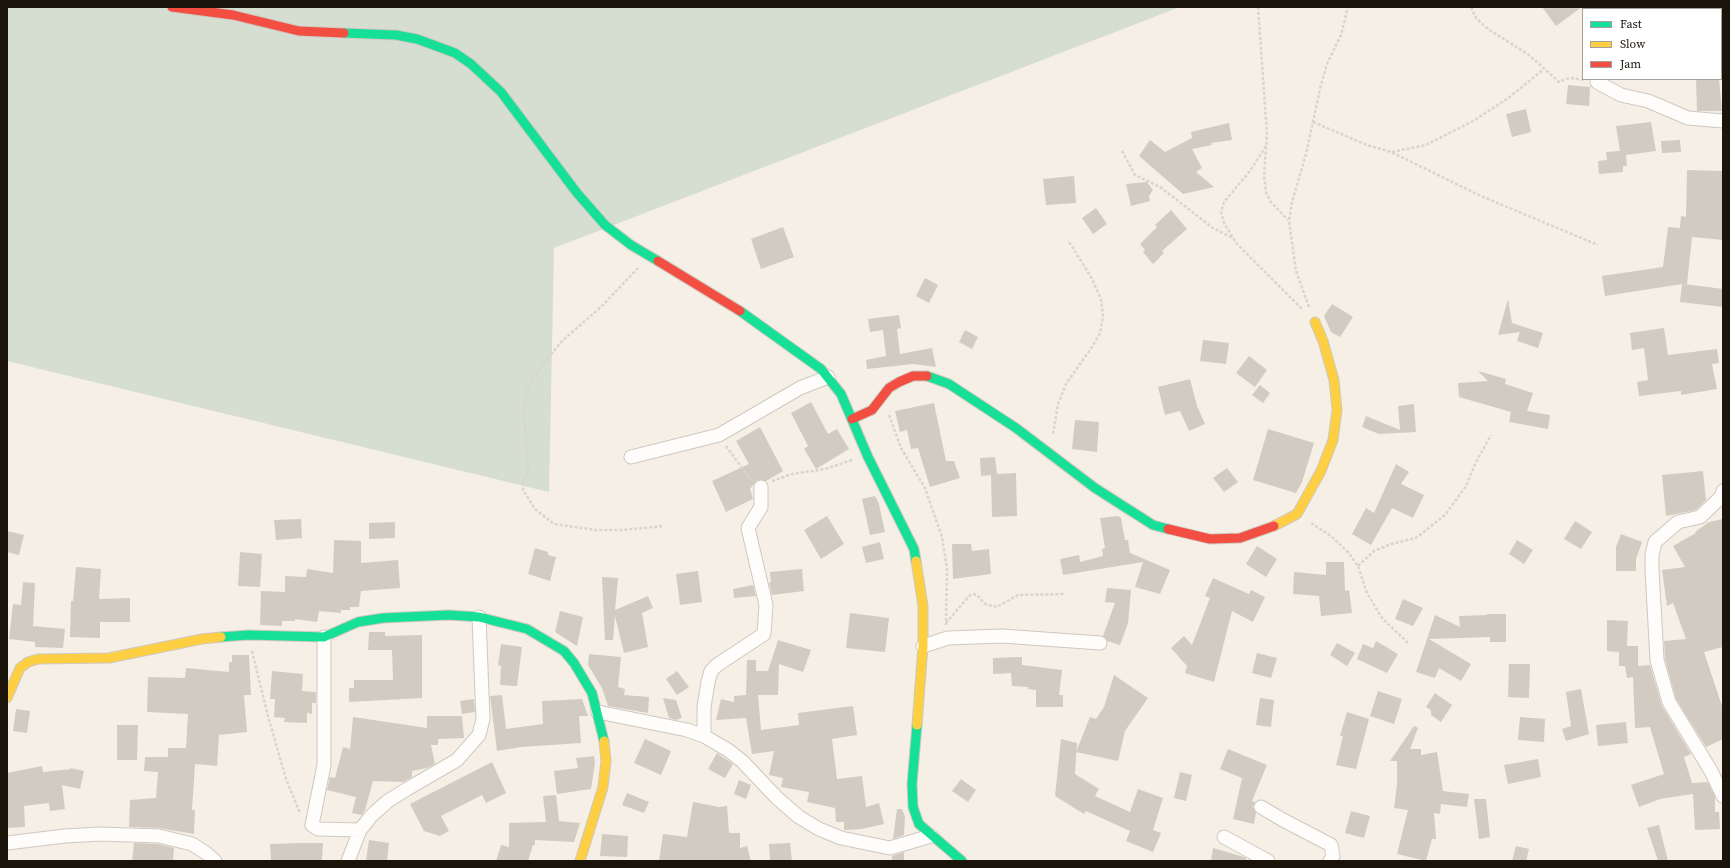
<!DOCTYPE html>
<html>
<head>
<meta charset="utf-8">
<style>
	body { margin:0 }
	#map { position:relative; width:1730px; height:868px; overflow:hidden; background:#f6efe6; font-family:"Source Serif 4",serif }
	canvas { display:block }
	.frame { position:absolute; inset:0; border:8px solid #1b140b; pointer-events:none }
	.legend { position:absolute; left:1582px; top:8px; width:140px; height:72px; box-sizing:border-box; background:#fff; border:1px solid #a4a19d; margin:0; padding:5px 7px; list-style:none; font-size:12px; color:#1b140b }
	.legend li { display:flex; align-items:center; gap:8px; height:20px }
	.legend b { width:20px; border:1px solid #a4a19d }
</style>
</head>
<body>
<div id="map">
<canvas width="1730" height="868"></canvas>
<div class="frame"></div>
<ul class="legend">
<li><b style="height:5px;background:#16e098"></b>Fast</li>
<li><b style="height:5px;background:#ffcf43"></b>Slow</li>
<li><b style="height:5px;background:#f24e42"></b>Jam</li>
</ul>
</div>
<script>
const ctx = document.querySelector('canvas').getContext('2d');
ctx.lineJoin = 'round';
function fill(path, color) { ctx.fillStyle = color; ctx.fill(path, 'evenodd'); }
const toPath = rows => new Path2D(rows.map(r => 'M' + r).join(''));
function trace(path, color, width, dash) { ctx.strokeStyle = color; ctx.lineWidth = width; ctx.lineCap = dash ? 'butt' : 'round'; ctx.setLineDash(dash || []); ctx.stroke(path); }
const green = toPath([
	[7,7,1180,7,554,248,549,492,7,361]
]);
const building = toPath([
	[1542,7,1582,7,1556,26],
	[1696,79,1719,79,1722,111,1697,111],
	[1568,85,1590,87,1589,106,1566,104],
	[1526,109,1531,132,1512,137,1506,114],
	[1651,122,1656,151,1626,155,1627,166,1623,166,1623,172,1599,174,1598,161,1607,160,1606,152,1620,151,1616,126],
	[1229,123,1232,140,1211,143,1212,145,1192,149,1202,168,1196,172,1214,187,1183,194,1139,156,1150,140,1165,152,1192,138,1191,132],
	[1680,140,1681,152,1662,153,1661,141],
	[1687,170,1723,171,1723,240,1692,237,1687,284,1684,284,1723,289,1723,307,1680,302,1682,284,1605,296,1602,276,1663,267,1668,227,1680,228,1681,216,1686,217],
	[1074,176,1076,203,1046,205,1043,179],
	[1147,182,1153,190,1149,196,1150,201,1131,206,1126,184],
	[1096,208,1107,224,1093,234,1082,218],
	[1171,210,1187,229,1162,251,1164,253,1153,264,1143,252,1145,250,1140,244,1157,227,1155,225],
	[783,227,794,257,761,269,751,239],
	[925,278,938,285,929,303,916,296],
	[1508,299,1512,323,1543,333,1538,348,1517,341,1520,332,1498,335],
	[1332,304,1353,317,1340,337,1331,332,1324,316],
	[899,315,901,328,897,329,900,354,932,348,936,367,913,364,867,369,866,360,886,356,883,330,870,332,868,319],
	[1664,328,1668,355,1717,349,1719,363,1712,364,1717,389,1681,395,1681,391,1639,396,1637,382,1648,380,1644,348,1632,350,1630,333],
	[965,330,978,337,972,349,959,342],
	[1203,340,1229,343,1226,364,1200,361],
	[1249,356,1267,370,1255,387,1236,373],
	[1478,371,1506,379,1505,384,1533,393,1527,411,1550,415,1548,429,1509,422,1511,412,1459,397,1458,383,1488,381],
	[1190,379,1197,406,1205,424,1189,431,1180,411,1165,415,1158,387],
	[1260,385,1270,393,1263,403,1252,395],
	[811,402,828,434,837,429,849,449,816,469,804,449,808,446,791,413],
	[934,403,946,461,954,461,960,478,930,487,918,448,911,449,907,430,900,432,895,411],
	[1414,404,1416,432,1379,434,1362,427,1366,416,1400,430,1398,406],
	[1075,420,1099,422,1097,452,1072,449],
	[760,427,783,471,766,481,757,480,750,489,753,499,726,512,712,481,749,464,736,441],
	[1268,429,1314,443,1302,482,1296,493,1253,480],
	[995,457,997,474,1016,473,1017,516,992,517,991,475,981,476,980,458],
	[1396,464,1409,472,1401,484,1424,495,1413,518,1392,508,1371,545,1352,534,1366,508,1374,513],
	[1227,468,1238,482,1224,492,1213,478],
	[1703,471,1706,500,1696,510,1666,516,1662,475],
	[875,496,879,504,885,532,870,535,862,499],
	[827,516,844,544,821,559,804,530],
	[1118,516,1121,518,1125,540,1128,540,1130,553,1170,570,1160,594,1135,587,1143,562,1063,575,1060,559,1079,555,1080,562,1103,556,1102,549,1105,548,1100,518],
	[301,519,302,538,276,540,274,520],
	[1723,519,1723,647,1704,652,1723,709,1723,739,1706,747,1676,699,1665,659,1664,641,1686,639,1673,603,1667,606,1662,570,1685,567,1673,546,1696,533,1695,532,1709,522],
	[1575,521,1592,532,1581,549,1564,539],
	[395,522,395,538,369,539,369,523],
	[7,531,24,535,19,555,7,552],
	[1621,534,1642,542,1636,559,1636,571,1616,571,1616,547],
	[334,540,361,541,361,563,398,560,400,588,361,591,359,607,350,607,350,610,341,610,341,613,319,611,317,622,295,619,295,621,282,621,282,626,260,625,261,591,285,592,285,576,306,577,307,569,333,573],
	[1517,540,1533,550,1524,564,1509,554],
	[880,542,884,559,866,563,862,547],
	[952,544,971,544,972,551,989,549,991,574,953,579],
	[1257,546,1277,559,1266,577,1246,564],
	[535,548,548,552,548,555,556,557,550,581,528,574],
	[240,552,262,554,260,587,238,586],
	[1326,562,1344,562,1345,591,1349,590,1352,613,1321,616,1319,596,1293,594,1294,572,1326,575],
	[76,567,101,569,99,599,130,598,130,622,100,622,100,638,70,637,71,601,73,601],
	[802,569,804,591,772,595,769,583,771,582,770,572],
	[698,571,702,602,680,605,676,574],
	[602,577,618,578,615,610,648,596,653,608,642,613,648,647,624,653,615,616,613,640,605,640],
	[1213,578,1249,594,1251,590,1265,597,1253,622,1232,611,1214,682,1185,673,1187,666,1171,648,1184,636,1192,645,1210,598,1205,596],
	[23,582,35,583,33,626,65,629,63,648,35,647,35,642,9,639,13,604,21,605],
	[753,585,756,596,734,598,733,589],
	[1107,588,1131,590,1128,623,1120,645,1107,641,1103,636,1115,603,1105,602],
	[1403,599,1423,608,1413,626,1395,619],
	[560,611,583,617,577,646,555,632],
	[850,613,889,618,885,652,846,648],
	[1487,614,1506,614,1506,642,1490,642,1490,637,1429,639,1471,664,1461,681,1439,668,1435,678,1416,672,1435,615,1460,627,1459,616,1487,615],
	[1607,620,1628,621,1627,646,1638,646,1638,666,1650,665,1662,706,1691,754,1684,757,1692,783,1708,782,1715,797,1715,812,1719,812,1720,829,1695,830,1693,794,1660,799,1639,807,1631,785,1664,774,1650,727,1635,728,1633,677,1627,678,1625,666,1619,666,1619,652,1607,651],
	[369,632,385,632,385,636,422,635,422,698,349,702,349,688,354,688,354,680,393,680,392,650,368,650],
	[778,640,811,650,803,672,779,664,778,695,758,695,761,730,799,725,798,713,853,706,857,735,832,739,837,779,862,776,866,807,879,803,884,824,862,829,844,830,844,822,836,822,835,808,807,802,809,792,781,787,783,778,769,775,774,751,752,754,746,718,716,720,721,699,734,702,734,696,746,695,747,660,756,660,756,671,768,671],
	[1376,641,1398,654,1387,673,1357,659,1363,644,1373,648],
	[1337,643,1355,653,1347,666,1330,655],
	[501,644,522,647,517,686,500,685,501,666,498,665],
	[1257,653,1277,658,1271,678,1252,673],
	[589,654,621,657,618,687,625,689,624,695,649,697,648,713,608,706,602,688,588,665],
	[232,655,249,655,251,695,244,695,247,732,219,735,217,766,195,764,192,810,195,810,194,834,159,828,129,827,130,800,156,798,158,772,144,771,145,757,168,757,168,748,186,748,188,714,147,712,148,677,185,678,186,668,229,672,229,662,232,662],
	[1022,657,1022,665,1062,670,1059,695,1063,695,1063,707,1036,707,1036,690,1028,689,1028,687,1012,686,1011,673,993,674,993,658],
	[1509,664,1530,664,1529,698,1508,697],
	[272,671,303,674,302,691,316,692,316,703,312,703,312,714,307,713,307,723,284,722,285,718,274,717,275,699,270,699],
	[677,671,689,687,677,695,666,679],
	[1114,675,1148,698,1125,731,1118,761,1076,752,1090,717,1096,719,1104,707],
	[1581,689,1589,734,1566,741,1562,729,1571,726,1566,692],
	[1378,691,1402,699,1394,724,1370,716],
	[1435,693,1452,705,1441,722,1431,715,1431,710,1426,707],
	[502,695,506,729,543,724,542,701,582,699,588,716,579,716,581,743,521,747,497,751,490,696],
	[663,698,676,700,682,718,676,720,669,718],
	[1260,698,1274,700,1271,727,1256,725],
	[474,699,475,712,462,714,460,701],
	[16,709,30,711,27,733,13,731],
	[1347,712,1369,719,1356,769,1336,765,1343,736,1340,736],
	[427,716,462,716,464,738,438,739,438,745,431,745,435,764,427,768,412,771,412,777,403,782,373,781,365,810,362,815,352,813,356,797,327,790,330,777,335,778,343,747,350,749,353,717,427,728],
	[1520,717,1545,719,1544,742,1518,740],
	[1626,722,1628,743,1598,746,1596,725],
	[117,725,138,725,137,760,117,760],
	[1414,726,1418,728,1410,749,1421,749,1421,755,1437,752,1443,791,1469,794,1467,807,1441,804,1440,814,1434,813,1436,839,1432,839,1426,861,1397,854,1408,810,1394,808,1397,785,1397,761,1390,761],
	[645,739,671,751,661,775,634,763],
	[1061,739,1077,743,1075,774,1099,789,1095,796,1130,812,1138,789,1163,798,1153,830,1161,833,1153,852,1126,841,1130,831,1086,811,1084,814,1055,796],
	[1228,749,1267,765,1252,801,1255,802,1253,807,1256,813,1254,824,1233,819,1242,778,1220,769],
	[717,753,733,764,725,778,708,769],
	[594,756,595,763,591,789,557,794,554,771,578,768,576,758],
	[1538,759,1541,777,1508,784,1504,765],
	[492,762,506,793,486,803,482,795,441,816,449,831,440,836,424,831,410,804],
	[42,766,43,772,71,769,71,768,84,771,80,789,62,785,65,809,50,811,49,803,24,806,25,827,7,828,7,773],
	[1180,772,1192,775,1186,801,1174,798],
	[961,779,976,790,968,802,952,791],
	[739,780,751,785,746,799,734,794],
	[627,793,649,802,644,813,622,805],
	[556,795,559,821,580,823,574,842,535,840,535,845,533,845,528,861,496,861,501,845,509,847,509,823,546,822,543,796],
	[1474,799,1486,799,1490,837,1479,839],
	[693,802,719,807,727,806,729,833,740,833,740,848,747,846,751,861,659,861,663,834,687,837],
	[897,809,902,809,905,817,904,835,893,839],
	[1351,811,1370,816,1364,838,1345,833],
	[1659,825,1668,861,1658,861,1647,828],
	[602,834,628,836,627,857,600,856],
	[369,840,389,843,387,861,366,861],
	[134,843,158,844,174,848,173,861,132,861],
	[300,843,323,843,322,861,271,861,270,844],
	[790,843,792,861,770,861,769,844],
	[1516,846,1529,849,1526,861,1512,861],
	[1213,848,1244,857,1246,858,1246,861,1211,861],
	[904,852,904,861,892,861,892,856]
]);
const path = toPath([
	[1258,7,1267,134,1264,176,1266,192,1271,202,1288,220],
	[1471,7,1476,18,1488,29,1529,55,1559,82,1565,79,1573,78,1583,80],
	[1586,7,1588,9],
	[1313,122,1367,145,1391,152,1483,197,1598,245],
	[1266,146,1250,171,1224,202,1221,212,1224,223,1236,243,1303,310],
	[1122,151,1135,175,1160,187,1213,228,1233,238],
	[1392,152,1426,145,1475,120,1511,96,1544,69],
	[638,268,601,307,562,341,531,379,526,396,524,414,528,471,523,482,523,490,535,509,554,524,596,530,622,530,664,526],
	[1309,307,1296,271,1289,221,1292,202,1306,154,1320,89,1327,64,1341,35,1348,7],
	[889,415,901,448,925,488,942,537,947,569,946,625],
	[1053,434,1058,404,1066,384,1092,347,1100,333,1103,316,1101,299,1091,277,1068,240],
	[726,446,750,479],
	[772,481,792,474,825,469,852,460],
	[1311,523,1331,536,1348,552,1358,566,1367,593,1382,618,1408,643],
	[1358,566,1374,551,1391,544,1416,538,1445,515,1466,486,1476,462,1491,435],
	[946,623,969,596,973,594,977,595,985,604,997,607,1018,595,1065,594],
	[252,651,268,716,286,779,300,813]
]);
const street = toPath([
	[1597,82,1621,95,1648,101,1688,118,1723,121],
	[631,457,719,435,800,388,828,377],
	[1723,491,1721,497,1700,517,1678,522,1655,542,1652,555,1652,569,1657,660,1669,702,1711,771,1723,796],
	[324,637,324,765,312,825,318,829,360,830],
	[923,646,948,638,1002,636,1100,643],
	[598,712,687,730,704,736,728,750,742,761,777,798,799,817,819,829,841,838,890,848,931,836],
	[704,736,704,707,708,682,711,671,717,665,764,634,766,605,748,528,761,507,761,487],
	[1261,807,1283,820,1331,845,1333,856,1330,861],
	[1224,837,1268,861],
	[7,843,65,836,100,834,159,836,192,844,206,853,215,861],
	[348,861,360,830,372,815,388,801,407,789,457,760,479,735,483,719,479,617]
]);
const fast = toPath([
	[344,33,396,35,417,39,455,53,471,64,501,92,577,193,605,225,631,245,658,261],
	[740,311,821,369,841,394,868,457,914,549,916,561],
	[927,376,949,384,1016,428,1095,488,1153,525,1168,529],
	[221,637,248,635,324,637,358,622,383,618,449,615,479,617,527,629,564,651,574,663,592,693,604,741],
	[917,725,912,784,913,807,919,824,962,861]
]);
const slow = toPath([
	[1274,526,1297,514,1321,471,1333,440,1337,410,1334,380,1323,341,1315,322],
	[916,561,923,606,923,646,917,725],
	[7,698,20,668,28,662,38,659,109,658,202,639,221,637],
	[580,861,603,787,606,761,604,741]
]);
const jam = toPath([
	[172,7,233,15,299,31,344,33],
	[658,261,740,311],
	[852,419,872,410,889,388,899,382,913,376,927,376],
	[1168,529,1210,539,1240,538,1274,526]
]);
fill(green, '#d6ddd1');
fill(building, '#d2cbc2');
trace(street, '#cfc8bf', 15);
trace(fast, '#cfc8bf', 11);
trace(slow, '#cfc8bf', 11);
trace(jam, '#cfc8bf', 11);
trace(path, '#d7d5d2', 2.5, [3, 2]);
trace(street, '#fefdfb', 13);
trace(fast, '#16e098', 9);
trace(slow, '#ffcf43', 9);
trace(jam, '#f24e42', 9);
</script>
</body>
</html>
